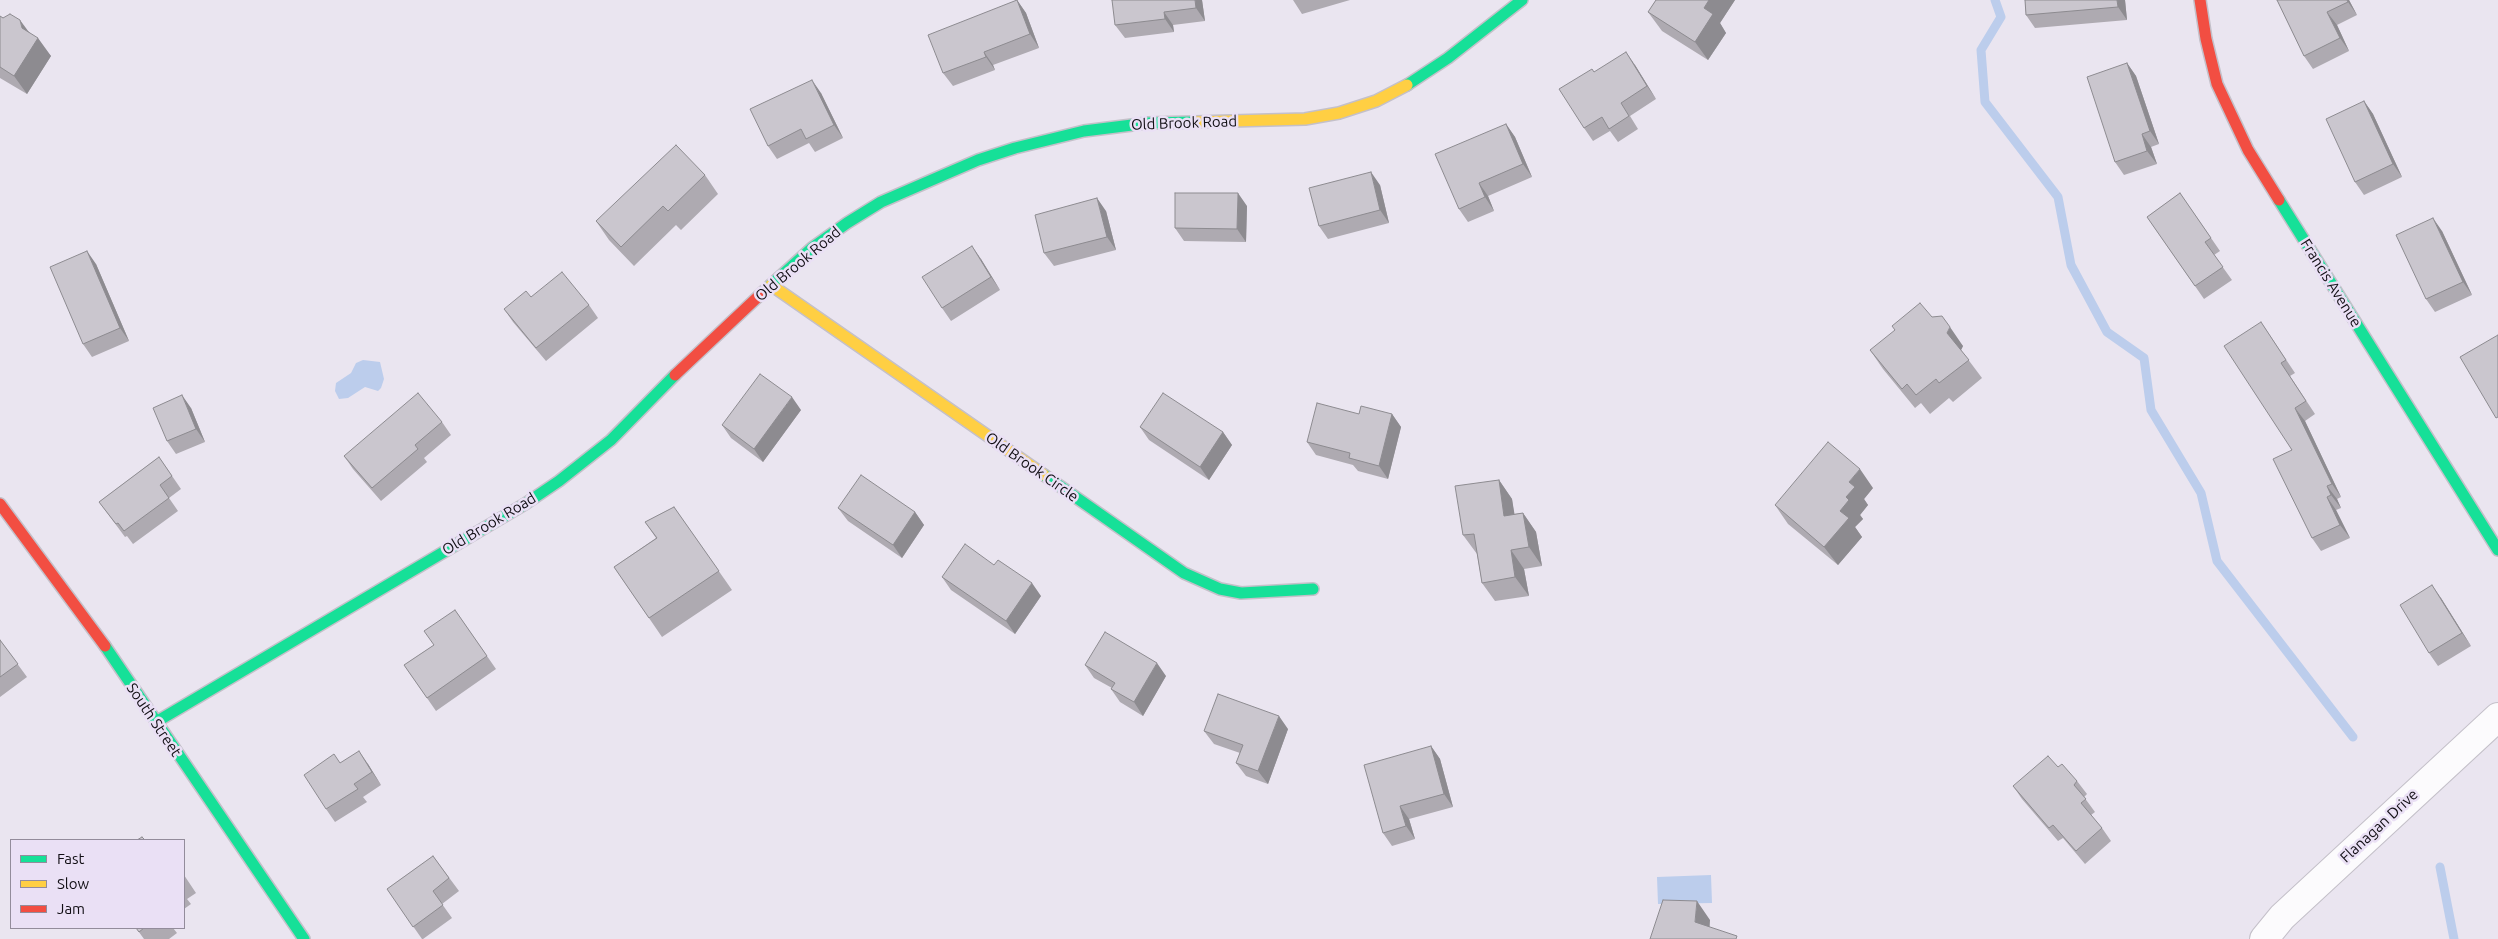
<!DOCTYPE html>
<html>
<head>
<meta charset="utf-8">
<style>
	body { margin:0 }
	#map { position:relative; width:2498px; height:939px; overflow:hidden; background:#eae5f0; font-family:Ubuntu,sans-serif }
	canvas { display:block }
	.legend { position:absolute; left:10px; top:839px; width:175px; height:90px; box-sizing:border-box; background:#eae0f5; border:1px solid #938c9b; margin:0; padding:6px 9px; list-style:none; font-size:15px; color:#110e14 }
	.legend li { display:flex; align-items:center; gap:10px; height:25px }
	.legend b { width:25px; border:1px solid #938c9b }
</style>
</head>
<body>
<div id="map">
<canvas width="2498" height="939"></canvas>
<ul class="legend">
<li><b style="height:6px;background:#16e098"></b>Fast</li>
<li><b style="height:6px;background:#ffcf43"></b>Slow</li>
<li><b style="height:6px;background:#f24e42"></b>Jam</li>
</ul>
</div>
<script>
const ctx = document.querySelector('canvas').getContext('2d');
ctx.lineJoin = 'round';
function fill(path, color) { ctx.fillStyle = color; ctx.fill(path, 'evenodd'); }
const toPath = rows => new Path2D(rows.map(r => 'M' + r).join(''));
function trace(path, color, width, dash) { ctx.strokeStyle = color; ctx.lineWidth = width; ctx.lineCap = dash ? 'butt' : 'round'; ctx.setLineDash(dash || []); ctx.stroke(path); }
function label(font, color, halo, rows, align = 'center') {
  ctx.font = font + ' Ubuntu,sans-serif'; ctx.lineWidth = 5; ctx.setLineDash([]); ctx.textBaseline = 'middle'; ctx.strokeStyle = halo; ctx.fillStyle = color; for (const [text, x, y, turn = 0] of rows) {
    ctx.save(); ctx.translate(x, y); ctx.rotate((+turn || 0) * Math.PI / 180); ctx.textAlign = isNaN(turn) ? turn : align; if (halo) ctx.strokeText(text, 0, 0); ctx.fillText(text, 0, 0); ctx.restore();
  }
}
const water = toPath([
	[363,360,380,362,384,379,381,388,378,391,365,387,348,398,339,399,335,391,336,383,351,373,356,363],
	[1711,875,1712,903,1658,904,1657,877]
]);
const stream = toPath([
	[1995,0,2001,17,1981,50,1985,102,2058,197,2071,265,2107,332,2144,358,2151,410,2201,493,2217,561,2353,737],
	[2440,867,2454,939]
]);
const street = toPath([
	[2264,939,2282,917,2498,717]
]);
const fast = toPath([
	[1407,85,1448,58,1522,0],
	[2279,200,2498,550],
	[762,293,812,248,847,223,881,202,978,160,1015,148,1084,131,1148,123,1195,122],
	[1044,475,1184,573,1220,589,1241,593,1313,589],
	[105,646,304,939],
	[156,722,525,504,559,481,611,440,675,375]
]);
const slow = toPath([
	[1195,122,1305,119,1339,113,1376,101,1407,85],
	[771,285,1044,475]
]);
const jam = toPath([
	[2200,0,2206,39,2217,84,2248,150,2279,200],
	[675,375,762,293],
	[0,504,105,646]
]);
const wall = toPath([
	[1017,0,1026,13,1039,48,993,65,995,70,953,86,943,73],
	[1202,0,1205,21,1173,25,1174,32,1125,38,1115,25],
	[1293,0,1350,0,1302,14],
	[1656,0,1735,0,1720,23,1726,33,1708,60,1662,31,1648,12],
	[2025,0,2125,0,2127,20,2035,28,2026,15],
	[2277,0,2349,0,2357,15,2337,25,2349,51,2313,69,2304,56],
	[0,16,29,32,51,56,27,94,0,78],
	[2127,63,2136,76,2159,144,2151,147,2157,164,2124,175,2115,162],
	[1635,65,1656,99,1630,116,1638,129,1618,142,1610,131,1593,141,1584,128,1594,72],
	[821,93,843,138,815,152,809,143,777,159,768,146],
	[2364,101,2373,114,2402,177,2364,195,2355,182],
	[1506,124,1515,137,1532,177,1488,196,1494,211,1468,222,1459,209],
	[705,175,718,194,681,230,676,225,634,266,609,240,596,221],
	[1380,185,1389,223,1328,239,1319,226],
	[2180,193,2220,251,2214,255,2232,280,2204,299,2147,217],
	[1247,206,1246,242,1184,241,1175,228],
	[1106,211,1116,250,1054,266,1044,253],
	[2442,231,2472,295,2435,312,2426,299],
	[981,259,1000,290,951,321,942,308],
	[96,264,129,341,92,357,83,344],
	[531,297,589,305,598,318,546,361,513,322,504,309],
	[1932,317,1963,346,1961,350,1982,378,1953,402,1949,398,1930,414,1921,403,1915,408,1883,369,1870,350],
	[2261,322,2295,373,2290,376,2315,414,2305,421,2341,497,2337,499,2341,508,2336,510,2350,538,2321,551,2312,538],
	[191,408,205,442,176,454,167,441],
	[801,410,763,462,731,438,722,425],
	[1359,414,1392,414,1401,427,1388,479,1358,471,1353,465,1316,455,1307,442],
	[442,422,451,435,424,458,427,462,381,501,353,469,344,456],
	[1140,427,1223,432,1232,445,1209,480,1149,440],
	[159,457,181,489,169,498,178,511,133,544,127,536,125,537,99,502],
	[1499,480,1512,499,1514,514,1523,513,1536,532,1542,566,1524,569,1529,596,1495,601,1482,583,1477,554,1463,535],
	[1873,488,1864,499,1868,505,1860,515,1863,519,1855,527,1862,537,1838,565,1788,524,1775,505],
	[674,507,732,590,662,637,614,567,656,538,645,522],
	[838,508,915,512,924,525,902,558,848,521],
	[942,577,1041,596,1015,634,951,590],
	[2441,598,2471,646,2438,666,2429,653],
	[455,610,496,669,436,711,404,665,434,645],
	[0,640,27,677,0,697],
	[1085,665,1166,676,1143,716,1120,702,1111,689,1112,688,1094,678],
	[1288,729,1268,784,1246,776,1236,763,1240,753,1214,744,1204,731],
	[1431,746,1440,759,1453,807,1409,819,1415,839,1392,846,1383,833],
	[340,763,368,764,381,785,363,797,367,802,335,822,326,809],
	[2058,767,2077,781,2087,794,2084,797,2095,812,2091,815,2102,828,2111,841,2085,864,2063,838,2058,841,2022,799,2013,786],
	[433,856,459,891,442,904,452,918,423,939,422,939,387,889],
	[184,875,196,893,187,899,191,904,184,909],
	[136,928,173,928,177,933,169,939,144,939]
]);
const shadedWall = toPath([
	[1017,0,1026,13,1039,48,1030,34],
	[1195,0,1202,0,1205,21,1196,8],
	[1709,0,1735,0,1720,23,1726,33,1708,60,1695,42,1704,8],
	[2117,0,2125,0,2127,20,2118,7],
	[2347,0,2349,0,2357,15,2348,2],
	[1164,12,1173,25,1174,32,1165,19],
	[2327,12,2337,25,2349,51,2340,38],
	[20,20,34,39,38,38,51,56,27,94,14,76,22,28],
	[984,52,993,65,995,70,986,57],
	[1626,52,1635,65,1656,99,1647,86],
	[2127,63,2136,76,2159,144,2150,131],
	[812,80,821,93,843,138,834,125],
	[2364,101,2373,114,2402,177,2393,164],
	[1506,124,1515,137,1532,177,1523,164],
	[2142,134,2151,147,2157,164,2147,151],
	[1371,172,1380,185,1389,223,1380,210],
	[1479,183,1488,196,1494,211,1485,197],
	[1238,193,1247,206,1246,242,1237,229],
	[1097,198,1106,211,1116,250,1107,237],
	[2433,218,2442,231,2472,295,2463,282],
	[972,246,981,259,1000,290,991,277],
	[87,251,96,264,129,341,120,328],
	[1950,327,1963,346,1960,352,1947,333],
	[182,395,191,408,205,442,196,429],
	[792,397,801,410,763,462,754,449],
	[2295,408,2305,421,2341,497,2332,484],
	[1392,414,1401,427,1388,479,1379,466],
	[1223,432,1232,445,1209,480,1200,467],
	[1860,469,1873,488,1864,499,1868,505,1860,515,1863,519,1855,527,1862,537,1838,565,1824,547,1846,497,1849,482],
	[1499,480,1512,499,1518,535,1504,516],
	[2327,486,2337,499,2341,508,2331,495],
	[2327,497,2336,510,2350,538,2340,525],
	[915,512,924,525,902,558,893,545],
	[1523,513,1536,532,1542,566,1529,547],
	[1511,550,1524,569,1529,596,1515,577],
	[1032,583,1041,596,1015,634,1006,621],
	[2432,585,2441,598,2471,646,2462,633],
	[1157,663,1166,676,1143,716,1134,702],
	[1279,716,1288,729,1268,784,1258,771],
	[1431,746,1440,759,1453,807,1444,794],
	[359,751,368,764,381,785,372,772],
	[1400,806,1409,819,1415,839,1406,826],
	[1697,901,1710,920,1709,939,1695,922]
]);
const building = toPath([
	[1017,0,1030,34,984,52,986,57,943,73,928,35,1017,0],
	[1112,0,1195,0,1196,8,1164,12,1165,19,1115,25,1112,0],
	[1656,0,1709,0,1704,8,1713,14,1695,42,1648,12,1656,0],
	[2025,0,2117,0,2118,7,2026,15,2025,0],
	[2277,0,2347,0,2348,2,2327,12,2340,38,2304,56,2277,0],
	[10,14,20,20,22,28,38,38,14,76,0,67,0,16,3,18,10,14],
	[1626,52,1647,86,1621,103,1629,116,1609,129,1602,117,1584,128,1559,89,1592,69,1594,72,1626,52],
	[2127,63,2150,131,2142,134,2147,151,2115,162,2087,77,2127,63],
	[812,80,834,125,806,139,801,129,768,146,750,109,812,80],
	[2364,101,2393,164,2355,182,2326,119,2364,101],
	[1506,124,1523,164,1479,183,1485,197,1459,209,1435,154,1506,124],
	[676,145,705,175,668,211,663,206,621,247,596,221,676,145],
	[1371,172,1380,210,1319,226,1309,188,1371,172],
	[1175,193,1238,193,1237,229,1175,228,1175,193],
	[2180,193,2211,238,2205,242,2223,267,2195,286,2147,217,2180,193],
	[1097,198,1107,237,1044,253,1035,215,1097,198],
	[2433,218,2463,282,2426,299,2396,235,2433,218],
	[972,246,991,277,942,308,922,277,972,246],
	[87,251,120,328,83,344,50,267,87,251],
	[562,272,589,305,536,348,504,309,526,291,531,297,562,272],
	[1920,303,1932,317,1942,316,1950,327,1947,333,1969,360,1939,383,1936,379,1916,395,1907,384,1902,389,1870,350,1895,330,1892,326,1920,303],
	[2261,322,2286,360,2281,363,2306,401,2295,408,2332,484,2327,486,2331,495,2327,497,2340,525,2312,538,2273,459,2292,450,2224,346,2261,322],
	[2498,335,2498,417,2496,418,2460,357,2498,335],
	[760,374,792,397,754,449,722,425,760,374],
	[418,393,442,422,415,445,418,449,372,488,344,456,418,393],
	[1163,393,1223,432,1200,467,1140,427,1163,393],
	[182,395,196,429,167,441,153,408,182,395],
	[1317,403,1359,414,1361,406,1392,414,1379,466,1349,458,1350,453,1307,442,1317,403],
	[1828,442,1860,469,1849,482,1855,487,1846,497,1849,500,1840,511,1849,518,1824,547,1775,505,1828,442],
	[159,457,172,476,160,485,169,498,124,531,118,523,116,524,99,502,159,457],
	[861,475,915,512,893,545,838,508,861,475],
	[1499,480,1504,516,1523,513,1529,547,1511,550,1515,577,1482,583,1474,534,1463,535,1455,486,1499,480],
	[674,507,719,571,649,618,614,567,657,538,645,522,674,507],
	[965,544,994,565,998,560,1032,583,1006,621,942,577,965,544],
	[2432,585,2462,633,2429,653,2400,605,2432,585],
	[455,610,487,656,427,698,404,665,434,645,424,631,455,610],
	[1105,632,1157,663,1134,702,1111,689,1115,683,1085,665,1105,632],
	[0,640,18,664,0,677,0,640],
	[1218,694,1279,716,1258,771,1236,763,1243,745,1204,731,1218,694],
	[1431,746,1444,794,1400,806,1406,826,1383,833,1364,765,1431,746],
	[359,751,372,772,354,784,358,789,326,809,304,775,334,754,340,763,359,751],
	[2048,756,2058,767,2062,764,2077,781,2074,785,2086,799,2081,803,2102,828,2076,851,2053,825,2049,828,2013,786,2048,756],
	[142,837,145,840,137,840,142,837],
	[433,856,449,878,433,891,443,905,413,927,387,889,433,856],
	[1663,900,1697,901,1695,922,1737,936,1736,939,1650,939,1663,900],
	[136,928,144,928,139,932,136,928]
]);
const streetNames = [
	["Old Brook Road",1184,123,-2],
	["Old Brook Road",798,264,-40],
	["Francis Avenue",2331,283,58],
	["Old Brook Circle",1032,467,35],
	["Old Brook Road",489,524,-31],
	["South Street",154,720,56],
	["Flanagan Drive",2379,826,-43]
];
fill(water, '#bccdec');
trace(stream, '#bccdec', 9);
trace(street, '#c4c0c9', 30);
trace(fast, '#c4c0c9', 14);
trace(slow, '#c4c0c9', 14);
trace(jam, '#c4c0c9', 14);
trace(street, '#fcfbfd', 28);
trace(fast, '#16e098', 11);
trace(slow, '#ffcf43', 11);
trace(jam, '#f24e42', 11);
fill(wall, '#aeaab1');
fill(shadedWall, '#8d8b90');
fill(building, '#cac6ce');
trace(building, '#8d8b90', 1);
label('15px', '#110e14', '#eae0f5', streetNames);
</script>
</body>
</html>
